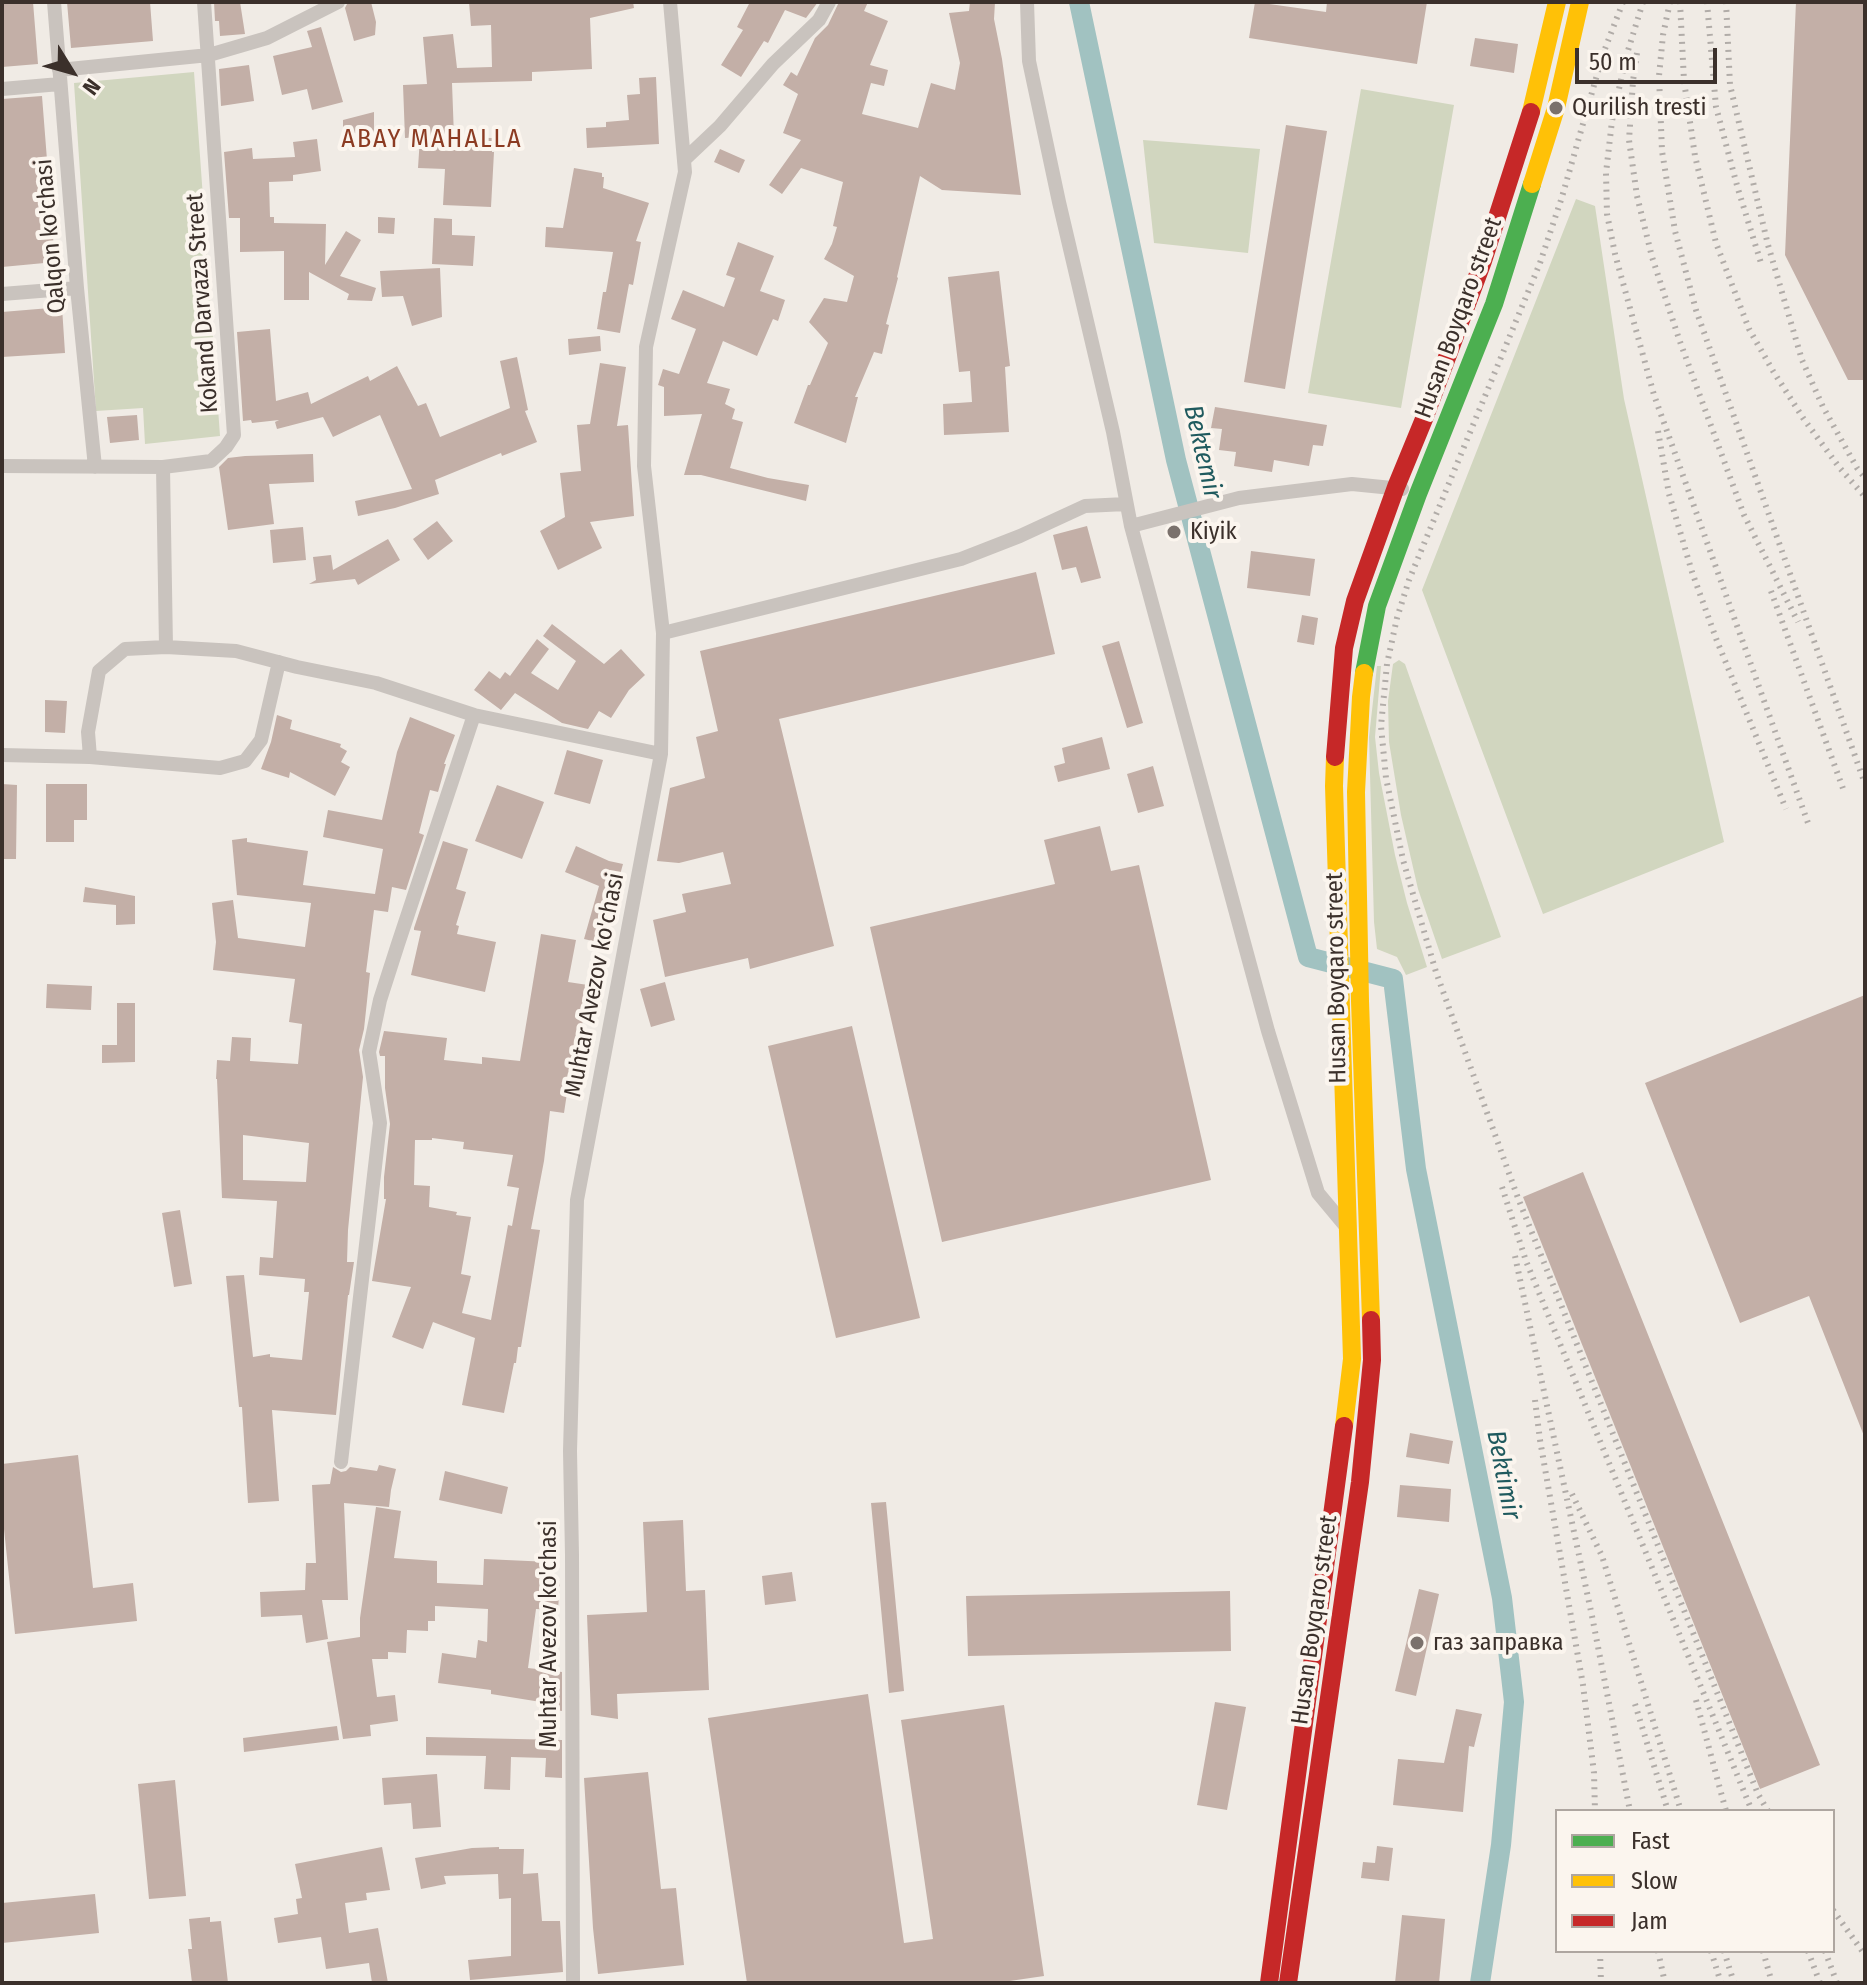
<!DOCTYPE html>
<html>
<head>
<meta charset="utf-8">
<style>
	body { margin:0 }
	#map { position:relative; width:1867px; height:1985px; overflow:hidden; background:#f0ebe5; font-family:"Fira Sans Condensed",sans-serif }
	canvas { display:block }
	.frame { position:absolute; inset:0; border:4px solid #3b302b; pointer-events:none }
	.legend { position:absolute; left:1555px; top:1809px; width:280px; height:144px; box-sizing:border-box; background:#fbf5ee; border:2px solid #aea6a0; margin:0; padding:10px 14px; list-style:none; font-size:24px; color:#3b302b }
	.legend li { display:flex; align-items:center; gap:16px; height:40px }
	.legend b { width:40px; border:2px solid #aea6a0 }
	.north { position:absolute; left:32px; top:32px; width:80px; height:80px; -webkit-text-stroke:6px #fbf5ee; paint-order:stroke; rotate:127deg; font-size:22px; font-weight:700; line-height:32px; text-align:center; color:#3b302b }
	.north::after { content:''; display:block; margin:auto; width:28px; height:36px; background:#3b302b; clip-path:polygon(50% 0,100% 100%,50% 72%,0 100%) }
	.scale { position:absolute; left:1575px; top:48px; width:142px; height:36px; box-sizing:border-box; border:4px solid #3b302b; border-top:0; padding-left:10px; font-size:24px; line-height:28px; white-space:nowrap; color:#3b302b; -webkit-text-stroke:6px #fbf5ee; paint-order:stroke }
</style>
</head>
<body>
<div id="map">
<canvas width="1867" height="1985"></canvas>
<div class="frame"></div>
<ul class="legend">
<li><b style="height:10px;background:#4caf50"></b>Fast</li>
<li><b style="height:10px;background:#ffc107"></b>Slow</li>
<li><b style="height:10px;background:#c62828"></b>Jam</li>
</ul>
<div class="north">N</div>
<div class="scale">50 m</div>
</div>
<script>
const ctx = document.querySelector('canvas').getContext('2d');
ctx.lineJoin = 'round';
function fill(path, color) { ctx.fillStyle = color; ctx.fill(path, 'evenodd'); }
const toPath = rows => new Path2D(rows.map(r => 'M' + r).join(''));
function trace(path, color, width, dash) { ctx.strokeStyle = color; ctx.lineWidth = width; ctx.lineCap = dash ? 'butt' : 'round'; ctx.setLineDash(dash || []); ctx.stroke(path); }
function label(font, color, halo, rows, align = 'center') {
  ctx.font = font + ' "Fira Sans Condensed",sans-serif'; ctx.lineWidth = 8; ctx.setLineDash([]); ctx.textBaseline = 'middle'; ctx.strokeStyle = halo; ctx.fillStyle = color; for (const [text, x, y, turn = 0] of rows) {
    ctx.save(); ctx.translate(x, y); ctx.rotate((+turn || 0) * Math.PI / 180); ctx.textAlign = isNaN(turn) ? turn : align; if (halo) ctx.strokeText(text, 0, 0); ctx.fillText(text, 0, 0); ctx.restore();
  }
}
const green = toPath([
	[194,72,220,436,145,444,143,408,96,411,74,83],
	[1361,89,1454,105,1401,408,1308,393],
	[1143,140,1260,149,1248,253,1154,243],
	[1576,199,1595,206,1624,399,1724,842,1543,914,1422,590],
	[1399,660,1405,664,1501,937,1442,959,1418,889,1401,815,1389,742,1388,701,1393,664],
	[1377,666,1381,666,1375,737,1379,773,1395,855,1407,903,1427,967,1406,975,1397,957,1377,949,1374,922,1369,737]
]);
const canal = toPath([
	[1079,2,1176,460,1308,957,1393,979,1416,1169,1502,1598,1514,1702,1501,1845,1480,1983]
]);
const building = toPath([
	[2,2,33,2,38,64,2,67],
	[67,2,150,2,153,41,71,48],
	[214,2,240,2,245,34,220,36,219,21,215,21],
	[348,2,371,2,376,22,375,35,354,41,345,8],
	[469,2,633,2,634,8,590,18,592,69,532,72,532,81,452,83,454,137,492,138,492,152,494,152,491,207,443,205,445,169,418,168,420,137,405,138,403,85,427,84,423,37,453,34,457,68,492,67,491,25,471,26],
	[750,2,818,2,806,18,785,10,768,43,764,41,741,77,721,65,743,30,737,27],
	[839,2,868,2,864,11,888,21,870,65,888,70,884,86,871,83,862,114,918,128,931,83,955,90,960,63,949,13,969,11,970,2,995,2,994,19,1002,59,1021,195,942,190,920,176,897,277,898,278,886,324,889,325,882,354,874,352,855,397,858,397,846,443,794,423,808,385,810,385,828,343,809,322,824,298,847,302,854,276,824,259,832,244,837,227,833,226,843,182,801,168,782,194,769,185,801,140,783,133,798,94,783,85,791,72,797,76,815,38,828,25],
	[1255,2,1326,12,1327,2,1427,2,1417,64,1249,38],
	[1796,2,1865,2,1865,380,1848,380,1785,255],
	[321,27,343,102,312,110,307,89,282,95,273,56,312,47,307,31],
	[1475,38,1518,44,1514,73,1470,66],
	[249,65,254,101,221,106,219,69],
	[656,77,659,144,587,148,586,128,606,127,606,122,629,120,627,95,640,94,639,78],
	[42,96,55,262,2,267,2,99],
	[374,112,374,134,343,133,343,120],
	[1286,125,1327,131,1285,389,1244,382],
	[317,139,321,171,293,175,293,181,269,182,270,217,274,217,274,223,326,224,325,265,346,231,361,240,340,276,376,288,372,301,347,300,349,294,309,272,309,300,284,300,284,251,240,252,240,218,229,218,224,152,252,148,253,159,295,157,293,142],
	[720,149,745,160,739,173,714,162],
	[574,168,602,173,602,177,604,177,603,188,649,203,636,241,641,242,633,285,629,284,620,333,597,329,603,292,606,292,613,252,545,247,546,227,563,228],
	[378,217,395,218,394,234,378,233],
	[434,218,452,219,452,235,475,236,473,266,432,264],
	[738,242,774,256,760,291,785,300,778,321,773,319,757,356,723,341,707,383,730,389,725,404,735,409,732,419,743,422,730,468,768,478,809,485,806,501,701,475,684,475,702,414,664,416,664,387,658,385,663,369,679,374,696,329,671,319,683,290,724,307,735,278,726,275],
	[440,268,442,317,412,326,403,296,382,297,380,271],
	[999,271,1010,366,1005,367,1009,432,944,435,943,404,972,402,970,371,959,372,948,277],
	[62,307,65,353,2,357,2,312],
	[270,329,276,401,308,392,311,404,368,376,370,381,397,366,418,406,426,403,440,437,510,408,500,361,517,357,528,410,525,411,537,442,502,456,501,453,435,480,439,494,395,508,358,516,355,501,412,489,380,415,333,437,323,417,277,429,275,422,279,420,252,423,251,420,243,421,237,332],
	[600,336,601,351,569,355,568,339],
	[600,363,626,367,617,426,628,425,634,516,590,522,602,548,558,570,540,531,565,517,560,473,581,471,577,425,590,424],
	[1215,407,1327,425,1323,446,1313,445,1309,466,1274,460,1272,472,1234,466,1236,452,1219,450,1222,429,1211,428],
	[137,415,139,440,110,443,107,417],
	[313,454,314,482,269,484,274,524,228,530,219,467,228,458,245,456],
	[437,521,453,541,428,560,413,539],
	[1087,526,1101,578,1081,583,1076,567,1062,570,1053,535],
	[303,527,306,560,273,563,270,530],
	[388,539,400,560,358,585,355,579,309,584,316,580,313,557,331,555,333,570],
	[1251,551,1315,559,1310,596,1247,588],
	[1036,572,1055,654,779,719,834,946,750,969,748,958,665,977,653,920,686,912,682,894,731,884,723,852,679,863,657,861,670,788,705,778,696,737,718,731,700,651],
	[1302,615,1318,618,1314,645,1297,642],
	[552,624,604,664,621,649,645,675,629,690,611,718,599,711,588,729,562,723,515,693,501,710,474,690,489,671,500,679,505,672,510,676,537,639,549,649,531,673,558,690,576,661,543,636],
	[1119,641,1143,723,1127,728,1102,646],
	[45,700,67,701,65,733,45,732],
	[277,715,292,720,290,729,341,744,340,747,347,751,341,762,350,767,335,796,290,772,289,778,261,769,271,742],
	[410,717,455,735,444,764,446,764,438,792,430,790,419,833,424,835,406,890,392,887,388,912,374,910,366,972,370,973,364,1029,359,1050,363,1077,348,1230,347,1262,354,1262,349,1295,348,1295,336,1415,272,1410,279,1501,248,1503,242,1407,239,1407,226,1276,244,1275,253,1357,270,1354,270,1357,302,1360,309,1292,304,1292,305,1279,259,1275,260,1257,273,1258,277,1201,222,1198,217,1079,216,1079,217,1060,230,1061,232,1037,251,1038,250,1061,298,1064,302,1024,289,1022,295,979,213,970,216,942,212,903,233,900,238,938,305,947,311,903,237,895,232,840,247,838,247,842,308,851,303,885,375,894,383,849,323,837,328,810,382,820,397,752],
	[243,1135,309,1143,306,1182,243,1180],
	[1102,737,1110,769,1058,782,1054,766,1065,763,1062,748],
	[567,750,603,760,590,804,554,794],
	[1153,766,1164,806,1138,813,1127,774],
	[2,784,17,785,16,859,2,859],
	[46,784,87,784,87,820,74,820,74,842,46,842],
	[497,785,544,802,522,859,475,841],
	[1100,826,1111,871,1139,865,1211,1180,942,1242,870,927,1055,884,1044,840],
	[443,841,468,849,456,889,466,892,456,925,459,926,457,934,496,942,485,992,411,975,421,931,414,930,414,928],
	[576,846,609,861,623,864,601,943,584,939,599,886,565,872],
	[85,887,135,896,135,924,116,925,116,905,83,902],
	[541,934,576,940,568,982,588,985,581,1033,576,1033,564,1113,550,1111,544,1161,531,1229,540,1230,521,1347,518,1347,516,1363,514,1363,504,1413,462,1405,475,1338,433,1322,423,1349,392,1337,411,1287,372,1281,386,1199,384,1199,384,1177,390,1124,385,1088,385,1056,380,1056,379,1052,384,1031,447,1038,444,1060,482,1064,482,1057,520,1061],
	[432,1138,464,1142,463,1149,513,1155,507,1186,519,1188,512,1226,508,1225,491,1320,462,1313,471,1276,461,1274,471,1217,456,1215,457,1212,429,1207,430,1186,414,1185,415,1140,432,1140],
	[665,982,675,1020,651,1027,640,989],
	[47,984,92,986,91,1010,46,1008],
	[1865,995,1865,1436,1864,1436,1809,1296,1740,1323,1645,1083],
	[117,1003,135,1003,135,1062,102,1063,102,1045,117,1045],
	[852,1026,920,1318,836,1338,768,1046],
	[1583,1172,1820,1765,1760,1789,1523,1197],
	[180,1210,192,1284,174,1287,162,1213],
	[1410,1433,1453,1441,1449,1464,1406,1457],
	[78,1455,93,1588,133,1583,137,1621,15,1634,2,1510,2,1464],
	[379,1465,396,1469,391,1490,389,1507,344,1503,348,1600,322,1600,328,1639,306,1643,302,1615,261,1617,260,1592,305,1590,306,1563,316,1563,312,1485,330,1484,333,1467,341,1472,346,1471,350,1467,377,1471],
	[445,1471,508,1487,502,1514,439,1500],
	[1400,1485,1451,1489,1449,1522,1397,1517],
	[886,1502,904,1691,889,1693,871,1503],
	[376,1507,401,1511,394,1558,437,1561,437,1583,483,1585,484,1559,550,1562,549,1580,560,1580,558,1610,536,1609,528,1668,562,1672,562,1711,540,1708,541,1702,491,1694,491,1690,438,1683,442,1653,476,1658,478,1640,487,1642,488,1609,435,1606,435,1621,428,1621,428,1631,407,1630,406,1653,388,1652,388,1659,372,1659,377,1697,395,1695,398,1721,370,1725,371,1736,343,1739,327,1642,360,1637,360,1618],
	[683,1520,686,1591,705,1590,709,1690,617,1694,618,1719,591,1715,587,1615,647,1612,643,1522],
	[792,1572,796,1601,765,1605,762,1576],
	[1419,1589,1439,1594,1416,1696,1395,1691],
	[1230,1591,1231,1651,968,1656,966,1596],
	[868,1694,904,1943,933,1939,901,1720,1004,1705,1044,1976,996,1983,747,1983,708,1718],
	[1215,1702,1246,1707,1227,1810,1197,1805],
	[1456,1709,1482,1714,1474,1747,1469,1746,1463,1812,1393,1805,1398,1759,1444,1763],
	[337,1726,339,1740,244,1752,243,1738],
	[426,1737,562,1740,562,1778,545,1777,546,1758,511,1757,510,1790,484,1789,486,1756,426,1755],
	[648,1772,661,1889,676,1888,684,1965,598,1974,593,1928,584,1778],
	[437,1774,441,1827,413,1829,411,1803,384,1805,382,1778],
	[175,1780,186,1896,149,1899,138,1784],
	[1377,1846,1393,1848,1389,1881,1361,1878,1363,1862,1375,1863],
	[382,1847,390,1890,366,1893,367,1900,345,1903,349,1933,378,1928,388,1983,372,1983,369,1963,326,1969,321,1937,278,1943,274,1918,298,1914,296,1899,302,1898,295,1864],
	[499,1847,499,1849,524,1849,523,1874,538,1873,542,1921,560,1921,563,1972,470,1980,468,1960,511,1956,511,1898,499,1899,498,1874,444,1876,446,1884,421,1889,415,1858,472,1848],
	[95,1894,99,1933,2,1943,2,1903],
	[1402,1915,1445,1919,1439,1983,1395,1983],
	[210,1917,210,1922,221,1921,228,1983,192,1983,188,1949,192,1949,189,1919]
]);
const street = toPath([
	[54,2,77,288,95,467],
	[1027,2,1029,61,1059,202,1113,432,1131,526,1268,1031,1318,1193,1348,1229],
	[59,70,209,55,267,38,338,2],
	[2,89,60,84],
	[684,160,720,126,773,64,819,20,829,2],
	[2,294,77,288],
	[2,466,163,467],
	[1131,526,1239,498,1352,484,1402,489],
	[663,633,961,559,1020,536,1085,506,1126,504],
	[166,647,163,467,211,461,226,447,234,435,204,2],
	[2,755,90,757,220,768,245,761,261,740,279,662],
	[90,757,88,732,99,671,125,649,166,647,236,651,297,667,376,683,474,715,661,754],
	[341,1462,380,1123,369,1052,380,1000,398,944,474,715],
	[573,1983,572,1555,570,1451,577,1200,661,754,663,633,644,466,646,347,685,172,670,2]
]);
const fast = toPath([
	[1364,673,1377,606,1418,494,1494,304,1532,184]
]);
const slow = toPath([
	[1531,112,1557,2],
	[1532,184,1556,108,1580,2],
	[1364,673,1361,697,1356,792,1360,1001,1371,1320],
	[1335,757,1334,786,1352,1359,1344,1426]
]);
const jam = toPath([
	[1335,757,1344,648,1355,601,1396,487,1424,419,1483,261,1531,112],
	[1269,1983,1344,1426],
	[1288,1983,1360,1482,1372,1360,1371,1320]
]);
const rail = toPath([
	[1623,2,1603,54,1562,197,1540,263,1409,580,1397,618,1387,664,1381,726,1386,778,1403,860,1436,972,1518,1198,1758,1794,1768,1811],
	[1643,2,1626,57,1612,121,1606,173,1607,214,1615,254,1654,395,1808,823],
	[1670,2,1663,35,1659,76,1662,151,1675,231,1696,310,1865,784],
	[1680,2,1684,81,1695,156,1716,243,1749,329,1773,371,1803,418,1839,467,1865,497],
	[1707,2,1716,107,1738,189,1761,263],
	[1726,2,1730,85,1768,245,1802,360,1823,407,1857,468,1865,478],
	[1637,53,1633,81,1629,140,1637,196,1652,257,1679,339,1744,515,1798,622],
	[1658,431,1669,494,1692,572,1717,641,1786,809],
	[1771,591,1845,794],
	[1502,1187,1526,1261,1752,1811],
	[1515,1256,1592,1616,1630,1811],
	[1535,1400,1540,1440,1583,1685,1594,1773,1595,1811],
	[1572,1494,1602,1556,1681,1811],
	[1696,1700,1726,1811],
	[1635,1704,1668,1811],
	[1833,1910,1865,1955],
	[1600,1951,1601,1983],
	[1658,1951,1665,1983],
	[1711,1951,1721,1983],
	[1724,1951,1734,1983],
	[1763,1951,1772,1983],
	[1808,1951,1820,1983],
	[1825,1951,1837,1983]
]);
const markers = [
	[1556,108,8,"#7a716c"],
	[1174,532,8,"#7a716c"],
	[1417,1643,8,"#7a716c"]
];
const poiNames = [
	["Qurilish tresti",1572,108],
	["Kiyik",1190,532],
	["газ заправка",1433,1643]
];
const streetNames = [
	["Qalqon ko'chasi",51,236,-95],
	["Kokand Darvaza Street",203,303,-94],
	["Husan Boyqaro street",1459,318,-70],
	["Husan Boyqaro street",1337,978,-91],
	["Muhtar Avezov ko'chasi",595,985,-79],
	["Husan Boyqaro street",1315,1620,-82],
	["Muhtar Avezov ko'chasi",549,1634,-90]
];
const neighbourhoodNames = [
	["ABAY MAHALLA",432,140]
];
const waterNames = [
	["Bektemir",1202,452,77],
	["Bektimir",1503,1475,79]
];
fill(green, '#d1d6bf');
trace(canal, '#a1c2c1', 20);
fill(building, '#c3afa7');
trace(street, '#c9c3be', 14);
trace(fast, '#4caf50', 18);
trace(slow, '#ffc107', 18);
trace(jam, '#c62828', 18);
trace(rail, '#b1aca8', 6, [2, 6]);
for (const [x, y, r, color] of markers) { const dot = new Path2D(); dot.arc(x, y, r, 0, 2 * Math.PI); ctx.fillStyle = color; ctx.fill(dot); trace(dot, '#fbf5ee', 3); }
label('24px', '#3b302b', '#fbf5ee', poiNames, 'left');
label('24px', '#3b302b', '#fbf5ee', streetNames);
ctx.letterSpacing = '2px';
label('26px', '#8c3b22', '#fbf5ee', neighbourhoodNames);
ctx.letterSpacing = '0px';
label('italic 26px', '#1f5a5e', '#fbf5ee', waterNames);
</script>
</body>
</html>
